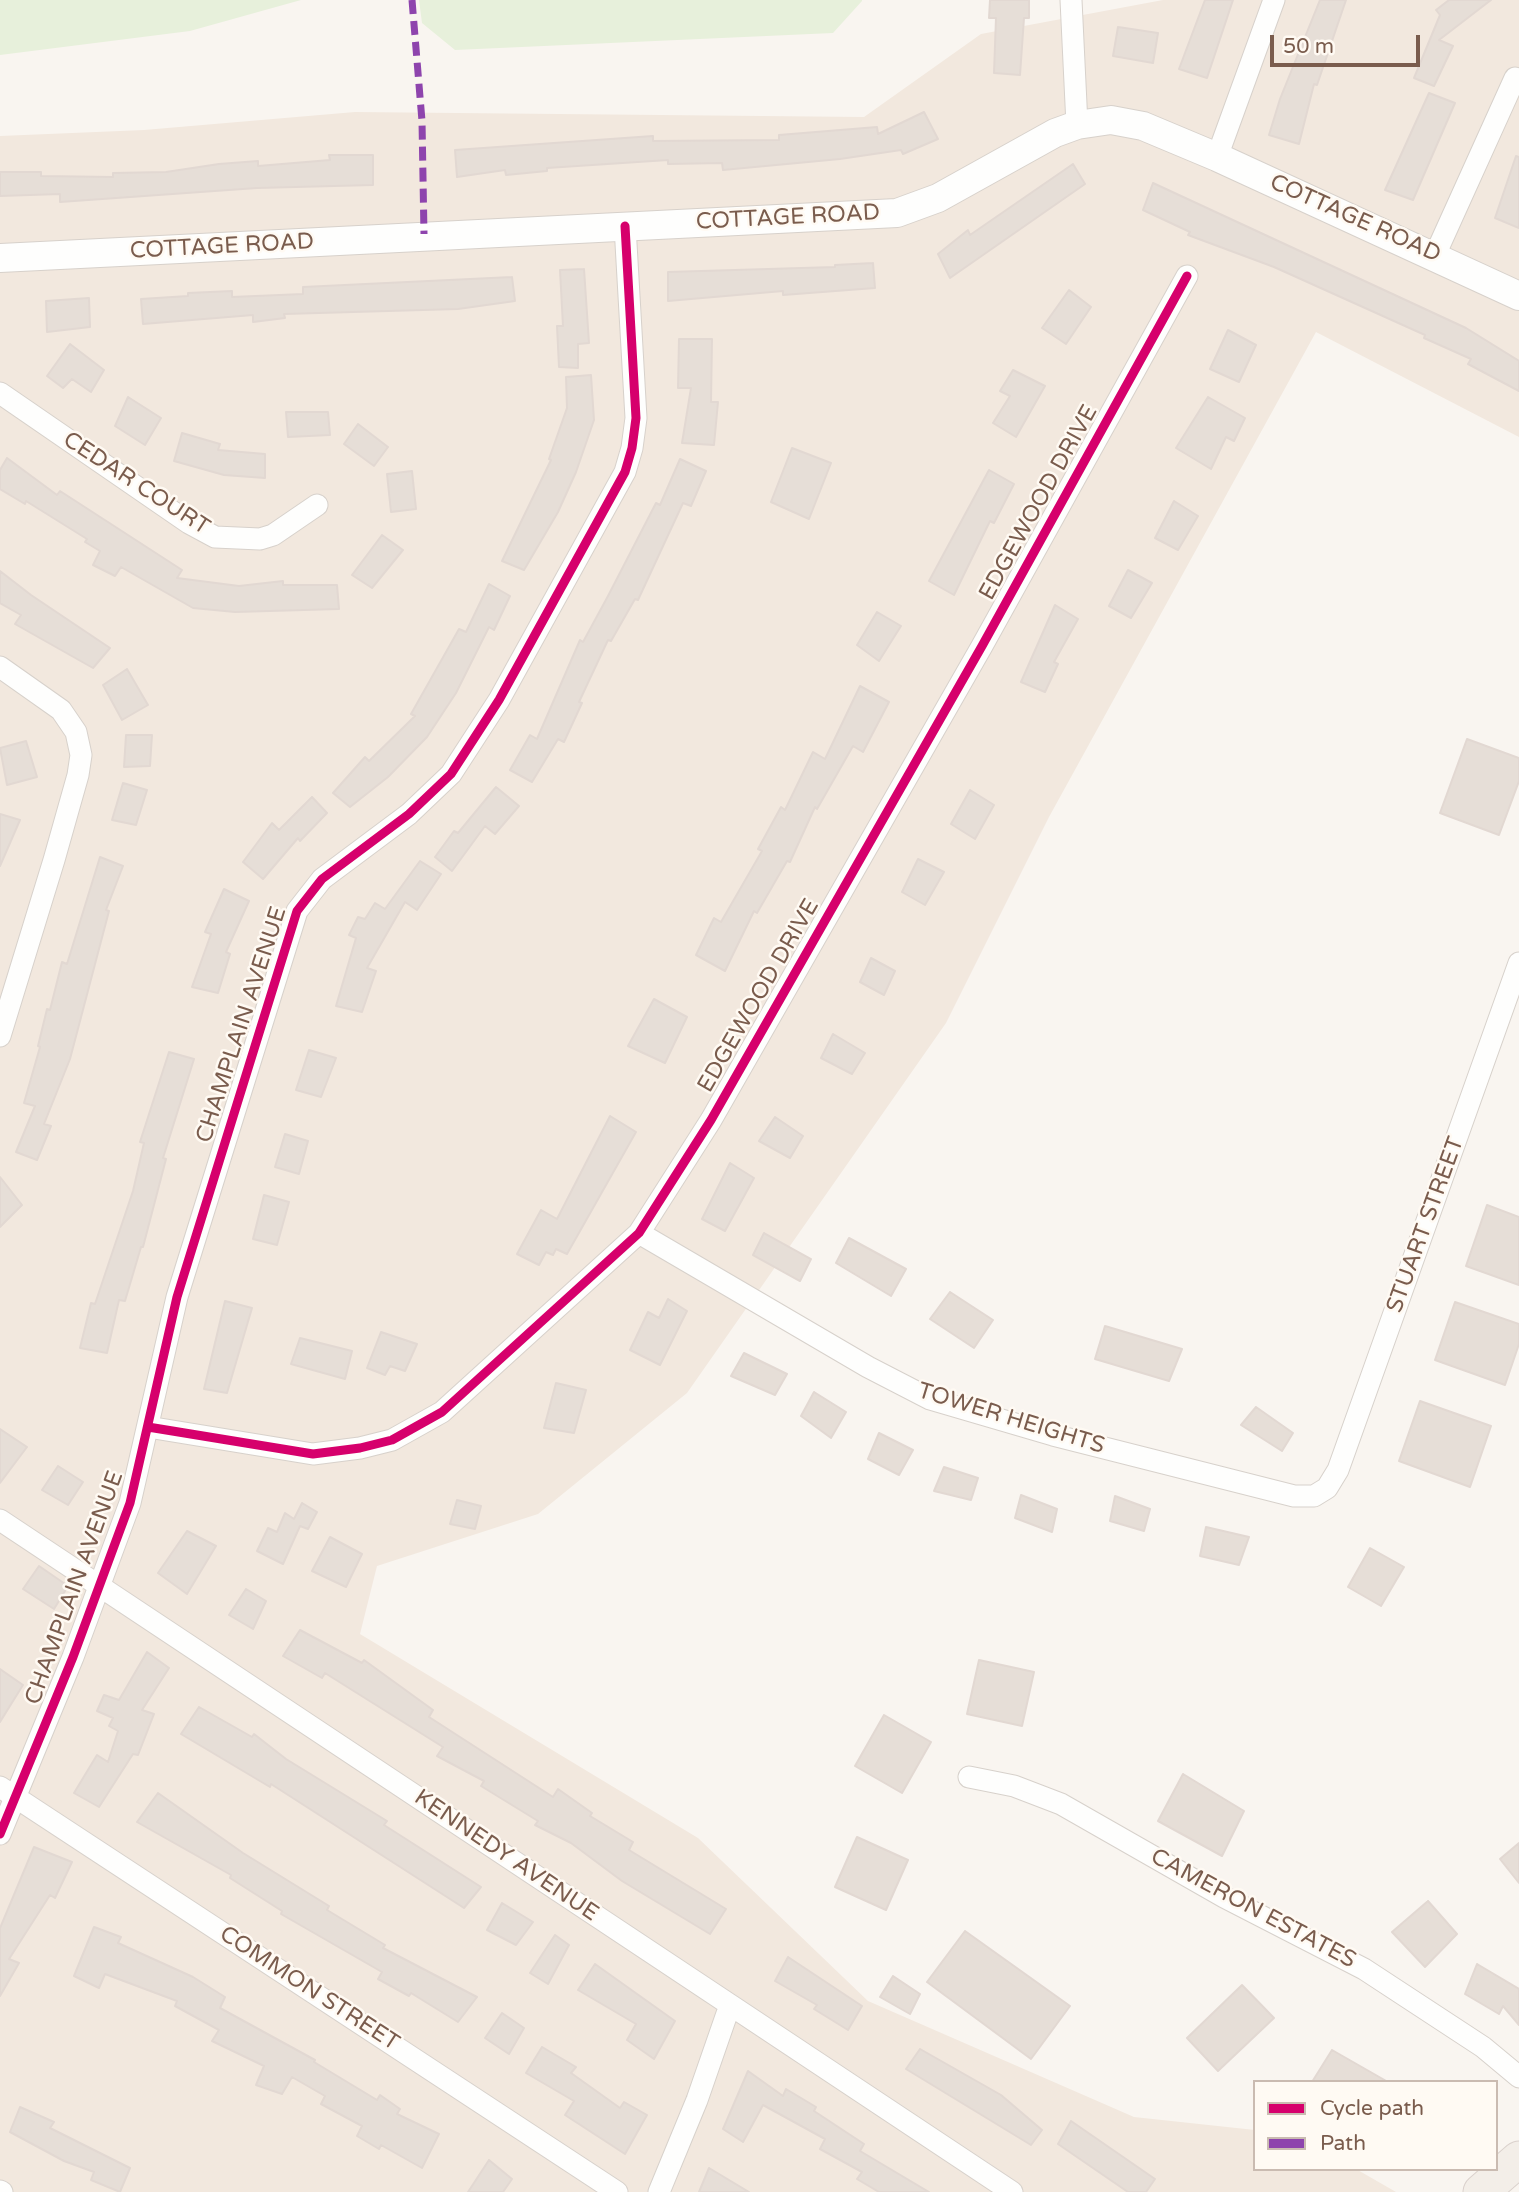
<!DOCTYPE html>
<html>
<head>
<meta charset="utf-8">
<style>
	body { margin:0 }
	#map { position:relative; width:1519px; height:2192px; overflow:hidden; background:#f9f5f0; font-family:"Varela Round",sans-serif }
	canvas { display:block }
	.legend { position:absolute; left:1253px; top:2080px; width:245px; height:91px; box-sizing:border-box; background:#fffaf3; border:2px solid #cabbb1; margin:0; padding:9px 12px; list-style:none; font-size:21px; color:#7a5c4d }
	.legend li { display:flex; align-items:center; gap:14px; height:35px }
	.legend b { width:35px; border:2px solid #cabbb1 }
	.scale { position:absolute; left:1270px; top:35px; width:150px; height:32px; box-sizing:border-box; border:4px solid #7a5c4d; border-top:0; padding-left:9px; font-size:21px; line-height:24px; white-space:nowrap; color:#7a5c4d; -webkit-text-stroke:5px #fffaf3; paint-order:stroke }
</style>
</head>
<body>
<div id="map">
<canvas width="1519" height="2192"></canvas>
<ul class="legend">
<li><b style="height:9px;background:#d6006c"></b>Cycle path</li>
<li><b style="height:9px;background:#8e44ad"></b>Path</li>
</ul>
<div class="scale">50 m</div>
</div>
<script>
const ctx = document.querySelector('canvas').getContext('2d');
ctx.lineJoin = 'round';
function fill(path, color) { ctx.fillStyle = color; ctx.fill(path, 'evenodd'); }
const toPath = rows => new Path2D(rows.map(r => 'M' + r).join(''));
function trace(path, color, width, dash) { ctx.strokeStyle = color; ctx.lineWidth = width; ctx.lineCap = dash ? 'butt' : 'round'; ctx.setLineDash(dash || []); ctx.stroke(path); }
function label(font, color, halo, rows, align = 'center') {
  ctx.font = font + ' "Varela Round",sans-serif'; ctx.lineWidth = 5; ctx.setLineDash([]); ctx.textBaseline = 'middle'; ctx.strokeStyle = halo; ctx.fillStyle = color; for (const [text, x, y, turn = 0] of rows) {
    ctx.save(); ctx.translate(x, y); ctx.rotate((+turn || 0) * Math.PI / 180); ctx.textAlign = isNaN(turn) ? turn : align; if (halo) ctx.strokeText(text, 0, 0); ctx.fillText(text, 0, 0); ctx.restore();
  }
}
const residential = toPath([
	[1163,0,1519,0,1519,437,1316,332,1049,817,946,1023,687,1393,538,1514,377,1566,360,1634,698,1838,868,2001,1134,2117,1255,2130,1255,2169,1356,2169,1396,2192,0,2192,0,136,144,130,355,112,864,117,981,34]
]);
const green = toPath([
	[0,0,301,0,190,31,0,55],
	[419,0,862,0,862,1,833,33,455,50,422,23]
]);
const building = toPath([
	[990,0,1029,0,1029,18,1024,18,1020,75,994,73,996,18,989,18,990,0],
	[1205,0,1233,0,1207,78,1179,69,1205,0],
	[1320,0,1346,0,1317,85,1314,84,1299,144,1269,135,1280,99,1320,0],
	[1449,0,1491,0,1439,40,1453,46,1434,86,1414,78,1440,15,1436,10,1449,0],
	[1118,27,1158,33,1153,63,1113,56,1118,27],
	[1429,93,1455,103,1413,200,1385,190,1429,93],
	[924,112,938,139,903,154,901,150,840,159,723,170,722,163,668,164,668,160,547,168,547,171,506,175,505,170,457,177,455,150,653,136,653,141,779,140,779,135,877,127,878,134,924,112],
	[329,155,373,155,373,185,257,188,60,202,60,194,0,196,0,172,41,172,41,176,113,177,113,173,166,172,219,164,258,161,258,166,330,160,329,155],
	[1516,156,1519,157,1519,228,1495,218,1516,156],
	[1073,164,1085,184,950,278,938,254,968,230,970,235,1073,164],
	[1153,183,1466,328,1519,361,1519,391,1468,364,1471,359,1424,338,1425,335,1274,267,1188,235,1190,232,1143,210,1153,183],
	[873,263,875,288,783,295,783,291,668,301,668,272,835,267,835,265,873,263],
	[584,269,589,343,578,344,578,368,559,367,557,326,563,326,560,270,584,269],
	[512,277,515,301,458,309,284,314,285,318,253,322,253,315,143,324,141,299,188,296,188,293,232,291,232,297,303,294,303,287,512,277],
	[1069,290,1091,307,1066,344,1042,328,1069,290],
	[89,298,90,327,47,332,46,301,89,298],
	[1228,330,1256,345,1239,382,1210,369,1228,330],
	[679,339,712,339,711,402,718,402,714,445,682,443,691,388,678,388,679,339],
	[70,344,104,370,91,392,72,379,63,388,47,376,70,344],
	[1013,370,1045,386,1016,437,993,423,1010,396,1000,391,1013,370],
	[591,375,594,420,576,472,558,512,524,570,502,561,551,460,549,459,567,408,566,377,591,375],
	[128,397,161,418,145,445,115,426,128,397],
	[1208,397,1245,418,1234,441,1226,437,1211,469,1176,448,1208,397],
	[286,412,328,412,330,435,288,437,286,412],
	[358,424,388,447,374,466,344,444,358,424],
	[182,433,220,444,218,450,265,454,265,478,224,475,174,461,182,433],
	[792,448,831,463,809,519,771,502,792,448],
	[7,458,57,495,60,491,182,570,177,578,239,586,283,581,283,585,337,585,339,609,235,612,193,608,121,567,115,576,93,565,100,551,85,542,87,539,26,501,25,504,0,489,0,470,7,458],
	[680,459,706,471,691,506,683,503,638,600,635,599,611,641,608,640,579,702,582,703,564,742,558,739,532,782,510,770,530,735,537,739,580,640,583,642,608,596,656,503,660,505,680,459],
	[989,470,1014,484,994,523,990,521,954,595,929,581,989,470],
	[412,471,416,509,391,512,387,474,412,471],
	[1174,501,1198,516,1178,550,1155,538,1174,501],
	[382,535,403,550,372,588,352,575,382,535],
	[1128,570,1152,583,1131,618,1109,606,1128,570],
	[0,571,31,595,110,648,93,668,15,624,21,615,0,603,0,571],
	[489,584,510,596,494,630,489,627,456,693,427,737,388,777,350,807,333,793,365,757,369,761,415,716,411,714,459,629,466,632,489,584],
	[1055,605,1078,619,1054,662,1058,664,1045,692,1021,682,1055,605],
	[877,612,901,626,879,661,857,645,877,612],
	[127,669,148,705,122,720,103,685,127,669],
	[860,686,889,702,863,752,853,746,817,809,815,807,790,862,787,861,757,913,754,911,725,971,696,955,714,918,721,922,762,851,758,849,781,807,785,810,813,752,825,759,860,686],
	[126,735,152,735,150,766,124,767,126,735],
	[1467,739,1519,758,1519,781,1499,835,1440,813,1467,739],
	[26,741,37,777,7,785,0,748,26,741],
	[123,783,147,790,136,825,112,820,123,783],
	[496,787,519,806,495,834,485,826,452,871,435,857,454,831,458,833,496,787],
	[970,790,994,805,975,839,951,824,970,790],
	[312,797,327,813,300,841,298,838,263,879,243,862,272,823,279,830,312,797],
	[0,814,20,820,0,866,0,814],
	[100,857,123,866,106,910,109,911,70,1059,44,1124,51,1126,37,1160,16,1152,35,1106,24,1103,40,1047,38,1046,47,1009,50,1010,62,962,67,964,100,857],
	[918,859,944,872,925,905,902,892,918,859],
	[420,861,441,874,417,910,405,902,367,968,376,971,362,1012,336,1006,356,938,349,935,358,917,365,919,375,903,385,909,420,861],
	[224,889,249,901,226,952,230,954,218,993,192,987,211,934,205,932,224,889],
	[871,958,895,971,884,995,860,982,871,958],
	[654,999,687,1017,665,1063,628,1046,654,999],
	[833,1034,865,1053,852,1074,821,1058,833,1034],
	[309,1050,336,1058,321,1097,296,1090,309,1050],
	[169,1052,194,1059,163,1158,166,1159,143,1247,141,1247,125,1301,119,1300,107,1353,80,1348,91,1303,95,1304,133,1191,144,1143,140,1142,169,1052],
	[610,1116,636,1132,567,1254,556,1249,553,1255,546,1252,539,1265,517,1254,541,1210,557,1219,610,1116],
	[775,1117,803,1136,790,1158,759,1141,775,1117],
	[285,1134,308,1141,299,1174,275,1167,285,1134],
	[730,1163,754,1178,725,1231,702,1219,730,1163],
	[0,1177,22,1205,0,1227,0,1177],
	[264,1195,289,1202,277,1245,253,1239,264,1195],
	[1487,1205,1519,1217,1519,1285,1466,1266,1487,1205],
	[764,1233,811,1259,800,1281,753,1255,764,1233],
	[849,1238,906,1269,891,1296,836,1263,849,1238],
	[950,1292,993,1320,974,1348,930,1319,950,1292],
	[668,1299,687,1311,660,1365,630,1350,648,1312,659,1318,668,1299],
	[225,1301,252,1308,227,1393,204,1389,225,1301],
	[1455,1302,1519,1324,1519,1344,1505,1385,1435,1360,1455,1302],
	[1105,1326,1182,1349,1169,1381,1095,1359,1105,1326],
	[381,1332,417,1344,405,1371,390,1366,385,1375,367,1368,381,1332],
	[300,1338,352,1351,345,1379,291,1364,300,1338],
	[744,1353,787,1374,775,1395,731,1376,744,1353],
	[556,1383,586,1390,574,1433,544,1428,556,1383],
	[814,1392,846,1412,831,1438,801,1416,814,1392],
	[1420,1401,1491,1426,1470,1487,1399,1461,1420,1401],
	[1256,1407,1293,1433,1282,1451,1241,1425,1256,1407],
	[0,1429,27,1447,0,1483,0,1429],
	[879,1433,913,1450,899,1475,868,1459,879,1433],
	[58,1466,83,1482,68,1505,42,1490,58,1466],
	[944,1467,978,1478,971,1500,934,1491,944,1467],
	[1021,1495,1057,1509,1052,1532,1015,1518,1021,1495],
	[1115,1496,1150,1509,1144,1531,1110,1521,1115,1496],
	[457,1500,481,1506,475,1529,450,1524,457,1500],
	[302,1503,317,1512,308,1529,300,1526,283,1564,257,1551,268,1528,277,1532,285,1513,294,1519,302,1503],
	[1206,1527,1249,1537,1239,1565,1200,1556,1206,1527],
	[187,1531,216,1546,187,1594,158,1573,187,1531],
	[330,1537,362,1554,346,1587,312,1571,330,1537],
	[1370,1548,1404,1567,1381,1606,1348,1587,1370,1548],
	[39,1566,68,1586,54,1609,23,1589,39,1566],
	[246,1589,266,1601,253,1629,229,1615,246,1589],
	[300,1630,362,1663,364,1660,433,1710,429,1717,553,1797,558,1789,592,1813,590,1816,633,1842,629,1850,726,1909,710,1934,622,1881,571,1843,535,1825,538,1821,481,1786,484,1781,437,1756,443,1747,325,1673,322,1678,283,1656,300,1630],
	[147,1652,169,1668,142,1710,154,1714,138,1755,133,1754,99,1807,74,1793,97,1755,108,1762,118,1731,109,1726,113,1718,97,1711,104,1695,119,1700,147,1652],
	[979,1660,1034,1672,1022,1726,967,1714,979,1660],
	[0,1669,23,1685,0,1722,0,1669],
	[199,1707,252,1737,254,1734,286,1759,387,1821,384,1825,481,1887,464,1908,271,1784,270,1787,181,1734,199,1707],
	[884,1715,931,1742,902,1793,855,1766,884,1715],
	[1183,1774,1244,1811,1222,1856,1158,1821,1183,1774],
	[158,1793,243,1853,329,1906,327,1910,385,1945,383,1948,477,1997,458,2022,411,1993,409,1996,378,1979,382,1972,281,1914,282,1911,230,1878,231,1875,137,1822,158,1793],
	[857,1837,908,1860,886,1910,835,1887,857,1837],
	[1519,1843,1519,1883,1500,1859,1519,1843],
	[34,1847,72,1862,55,1898,50,1895,9,1959,19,1963,0,1996,0,1928,34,1847],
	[1428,1901,1457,1934,1425,1967,1392,1932,1428,1901],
	[502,1903,533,1922,516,1945,487,1930,502,1903],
	[94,1927,121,1937,118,1943,193,1977,225,1997,220,2008,315,2060,314,2062,377,2100,380,2095,400,2109,397,2114,439,2134,422,2168,381,2145,379,2149,357,2136,362,2126,321,2104,325,2096,292,2077,282,2094,256,2085,264,2066,212,2041,219,2030,175,2006,177,2001,105,1974,99,1988,74,1976,94,1927],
	[965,1931,1070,2006,1031,2059,927,1982,965,1931],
	[555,1935,569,1945,548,1984,530,1973,555,1935],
	[788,1957,862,2006,848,2030,814,2009,817,2005,775,1981,788,1957],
	[595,1964,675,2021,654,2059,627,2040,636,2024,578,1990,595,1964],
	[1477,1964,1519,1989,1519,2025,1503,2006,1499,2014,1465,1994,1477,1964],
	[893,1976,920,1994,910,2014,880,1997,893,1976],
	[1242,1985,1274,2018,1218,2071,1187,2038,1242,1985],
	[502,2013,524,2028,509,2054,485,2038,502,2013],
	[542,2047,576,2067,571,2073,620,2108,624,2102,647,2115,625,2154,565,2115,574,2101,526,2073,542,2047],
	[920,2049,1001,2095,1042,2130,1031,2145,906,2069,920,2049],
	[1332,2050,1388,2082,1312,2082,1332,2050],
	[748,2071,783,2096,786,2089,816,2107,814,2111,864,2144,860,2151,929,2192,879,2192,857,2179,862,2172,820,2149,825,2139,763,2105,743,2142,723,2129,748,2071],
	[20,2107,54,2122,50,2128,130,2168,120,2192,91,2180,94,2172,64,2161,10,2132,20,2107],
	[1071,2121,1155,2179,1146,2192,1128,2192,1058,2144,1071,2121],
	[489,2160,512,2179,503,2192,468,2192,489,2160],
	[709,2168,749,2192,699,2192,709,2168]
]);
const minor = toPath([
	[1071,0,1077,125],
	[1217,157,1274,0],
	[1435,255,1515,78],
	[0,393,189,523,215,537,260,539,273,535,317,505],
	[0,667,61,710,76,732,81,755,78,775,54,860,0,1036],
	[639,1233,868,1367,930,1399,1053,1435,1294,1496,1314,1496,1327,1488,1338,1470,1519,963],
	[148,1427,313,1454,360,1448,392,1440,442,1412,639,1233,711,1120,982,646,1187,276],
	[0,1520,1012,2192],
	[969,1777,1014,1786,1061,1804,1224,1897,1364,1969,1483,2047,1519,2077],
	[0,1787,617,2192],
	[0,1834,73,1657,130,1503,177,1297,297,911,322,879,409,814,451,774,499,700,625,472,632,448,636,418,625,226],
	[0,2191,2,2192],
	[659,2192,697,2100,730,2005]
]);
const tertiary = toPath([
	[0,258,897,213,938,198,1055,133,1077,125,1111,120,1143,126,1217,157,1519,296]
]);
const primary = toPath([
	[1481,2192,1519,2159]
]);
const quiet = toPath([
	[412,0,422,121,424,234]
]);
const cycleway = toPath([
	[148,1427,313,1454,360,1448,392,1440,442,1412,639,1233,711,1120,982,646,1187,276],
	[0,1834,73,1657,130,1503,177,1297,297,911,322,879,409,814,451,774,499,700,625,472,632,448,636,418,625,226]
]);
const streetNames = [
	["COTTAGE ROAD",788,218,-3],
	["COTTAGE ROAD",1355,219,24],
	["COTTAGE ROAD",222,247,-3],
	["CEDAR COURT",136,484,33],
	["EDGEWOOD DRIVE",1039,503,-61],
	["EDGEWOOD DRIVE",759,996,-60],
	["CHAMPLAIN AVENUE",242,1025,-72],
	["STUART STREET",1426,1225,-70],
	["TOWER HEIGHTS",1011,1419,17],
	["CHAMPLAIN AVENUE",75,1588,-70],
	["KENNEDY AVENUE",506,1856,34],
	["CAMERON ESTATES",1253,1909,28],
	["COMMON STREET",309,1989,33]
];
fill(residential, '#f2e8de');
fill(green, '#e7f0db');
fill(building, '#e6ded7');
trace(building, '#e2d8d2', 2);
trace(minor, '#d7d1cb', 23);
trace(tertiary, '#d7d1cb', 30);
trace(primary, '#dad1cc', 37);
trace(minor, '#fefefd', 21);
trace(tertiary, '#fefefd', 28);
trace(primary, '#f3eee8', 35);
trace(quiet, '#8e44ad', 7, [14, 7]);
trace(cycleway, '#d6006c', 9);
label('23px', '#7a5c4d', '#fffaf3', streetNames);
</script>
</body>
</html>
